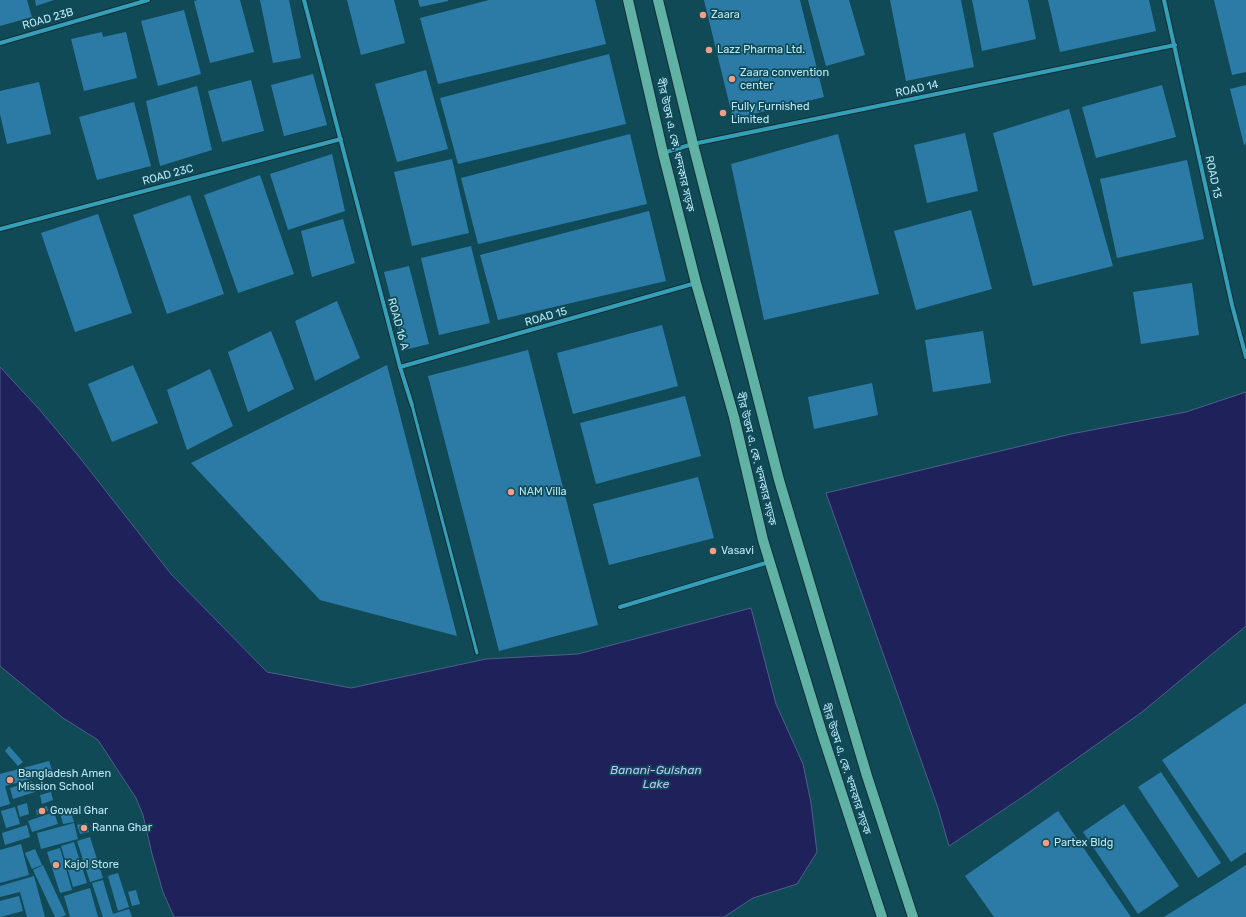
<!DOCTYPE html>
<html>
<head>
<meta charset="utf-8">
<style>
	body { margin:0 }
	canvas { display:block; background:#114a57 }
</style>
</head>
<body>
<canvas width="1246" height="917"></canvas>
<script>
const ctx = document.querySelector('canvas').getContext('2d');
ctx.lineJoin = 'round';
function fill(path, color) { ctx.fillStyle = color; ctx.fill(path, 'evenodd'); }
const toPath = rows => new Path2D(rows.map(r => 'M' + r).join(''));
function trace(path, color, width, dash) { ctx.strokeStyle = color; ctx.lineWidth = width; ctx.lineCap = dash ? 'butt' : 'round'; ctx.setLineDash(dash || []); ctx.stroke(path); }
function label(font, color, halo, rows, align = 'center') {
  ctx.font = font + ' Rubik,"Noto Sans Bengali",sans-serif'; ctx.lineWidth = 3.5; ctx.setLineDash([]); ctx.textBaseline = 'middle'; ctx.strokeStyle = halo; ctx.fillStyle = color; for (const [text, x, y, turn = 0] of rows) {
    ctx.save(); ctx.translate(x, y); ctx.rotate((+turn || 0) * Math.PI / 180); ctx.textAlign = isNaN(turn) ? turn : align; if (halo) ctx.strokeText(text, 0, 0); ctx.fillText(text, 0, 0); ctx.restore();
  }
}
const water = toPath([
	[0,367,39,409,80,458,171,574,267,672,351,688,486,659,578,654,751,608,776,704,803,764,811,803,817,852,797,884,753,898,724,917,174,917,163,892,152,854,143,815,136,798,98,740,63,718,0,666,0,367],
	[1246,392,1246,626,1142,712,1027,794,949,846,938,808,826,493,1071,434,1186,412,1246,392]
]);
const building = toPath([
	[0,0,27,0,32,17,0,26],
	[35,0,54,0,36,6],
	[198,0,240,0,254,52,210,63,194,1],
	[260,0,289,0,301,58,273,63],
	[347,0,394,0,405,43,361,55],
	[418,0,448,0,448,1,420,7],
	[489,0,595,0,606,44,438,84,420,18],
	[704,0,800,0,824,97,733,119],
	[808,0,849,0,865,55,826,66],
	[890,0,961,0,974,67,906,81],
	[972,0,1028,0,1036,39,982,51],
	[1048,0,1149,0,1156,31,1060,52],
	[1214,0,1246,0,1246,72,1232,75],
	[184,10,201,74,158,86,141,21],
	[102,32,103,37,126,32,137,78,84,91,71,39],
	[609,54,626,124,458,164,440,98],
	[426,70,448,149,397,162,375,84],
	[313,74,327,125,284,136,271,85],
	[251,80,264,131,222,142,208,91],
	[39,82,51,134,7,144,0,114,0,91],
	[1162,85,1176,137,1096,158,1082,107],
	[1246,85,1246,144,1244,145,1230,89],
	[197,86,212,150,160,166,146,101],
	[134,102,151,166,97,180,79,117],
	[1069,109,1113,266,1033,286,993,133],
	[965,133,978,191,927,203,914,145],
	[630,134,647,204,478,244,461,178],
	[838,134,879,294,764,320,731,164],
	[332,154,345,211,288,230,270,174],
	[452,159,469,233,412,246,394,172],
	[1187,160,1204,239,1117,258,1100,179],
	[260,175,294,274,238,293,204,195],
	[190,195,224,294,167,314,133,215],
	[971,210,992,289,916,310,894,231],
	[649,211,666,281,498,320,480,255],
	[98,214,132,313,75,332,41,233],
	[343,219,355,263,312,277,301,231],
	[471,246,490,323,439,335,421,258],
	[409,266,429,344,404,350,384,272],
	[1192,283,1199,335,1141,344,1133,292],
	[337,301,360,358,315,381,295,321],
	[662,325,678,386,573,414,557,353],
	[271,331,294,389,248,412,228,352],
	[983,331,991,383,933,392,925,340],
	[528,350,598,625,499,651,428,376],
	[133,365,158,423,112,442,88,384],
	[387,365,457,636,320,600,191,463],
	[210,369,233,426,187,450,167,390],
	[872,383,878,415,814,429,808,397],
	[685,396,701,456,596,484,580,423],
	[698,477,714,538,609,565,593,504],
	[1246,703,1246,852,1231,862,1162,760],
	[9,746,23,762,18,766,5,751],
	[49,761,53,773,5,786,10,804,0,807,0,774],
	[1161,772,1221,863,1198,878,1138,787],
	[32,781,35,792,13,799,10,788],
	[51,792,53,800,42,804,40,795],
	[27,803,29,814,20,817,17,806],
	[1124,804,1179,886,1138,914,1083,832],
	[47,806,48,811,37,815,36,810],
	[15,807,20,824,6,828,1,811],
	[70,810,74,822,63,824,60,813],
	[1058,811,1131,917,994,917,965,876],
	[54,812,58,824,32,832,28,821],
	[74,823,78,839,41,849,37,833],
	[87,823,89,832,80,834,77,825],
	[27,825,30,837,5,845,2,833],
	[90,837,103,878,90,882,77,841],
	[74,842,87,883,73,887,61,846],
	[21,844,29,875,0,883,0,850],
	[60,848,72,890,60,893,47,852],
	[35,849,42,865,32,869,25,853],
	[43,865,66,915,61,917,55,917,33,870],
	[1246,865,1246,917,1164,917],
	[118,873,129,907,118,911,108,876],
	[34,876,45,917,27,917,20,892,0,897,0,886],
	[103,880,113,914,129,909,132,917,103,917,92,883],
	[90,888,98,917,70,917,64,896],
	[136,890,140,904,132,906,128,892],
	[19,896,23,911,0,917,0,901]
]);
const lane = toPath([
	[412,405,477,653]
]);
const street = toPath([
	[304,0,400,367,412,405],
	[1164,0,1232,305,1246,357],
	[0,43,148,0],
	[663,153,693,144,1175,45],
	[0,229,341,139],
	[400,367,696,283],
	[620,607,769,562]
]);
const primary = toPath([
	[628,0,663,153,696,283,734,417,763,540,822,733,882,917],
	[658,0,693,144,779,480,867,776,913,917]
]);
const markers = [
	[703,15,4,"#f49e86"],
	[709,50,4,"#f49e86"],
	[732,79,4,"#f49e86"],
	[723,113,4,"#f49e86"],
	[511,492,4,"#f49e86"],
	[713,551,4,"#f49e86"],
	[10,780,4,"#f49e86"],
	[42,811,4,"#f49e86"],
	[84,828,4,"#f49e86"],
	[1046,843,4,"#f49e86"],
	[56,865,4,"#f49e86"]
];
const poiNames = [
	["Zaara",711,15],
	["Lazz Pharma Ltd.",717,50],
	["Zaara convention",740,73],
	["center",740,86],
	["Fully Furnished",731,107],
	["Limited",731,120],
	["NAM Villa",519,492],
	["Vasavi",721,551],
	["Bangladesh Amen",18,774],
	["Mission School",18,787],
	["Gowal Ghar",50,811],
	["Ranna Ghar",92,828],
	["Partex Bldg",1054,843],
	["Kajol Store",64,865]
];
const streetNames = [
	["ROAD 23B",48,19,-16],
	["ROAD 14",917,89,-12],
	["বীর উত্তম এ. কে. খন্দকার সড়ক",675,145,77],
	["ROAD 23C",168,175,-15],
	["ROAD 13",1213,177,78],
	["ROAD 15",546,317,-16],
	["ROAD 16 A",398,324,75],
	["বীর উত্তম এ. কে. খন্দকার সড়ক",756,459,76],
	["বীর উত্তম এ. কে. খন্দকার সড়ক",846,769,72]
];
const waterNames = [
	["Banani-Gulshan",656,771],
	["Lake",656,785]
];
fill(water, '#1f215b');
trace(water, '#4e5d89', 1);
fill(building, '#2b7ba6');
trace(lane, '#0d2d35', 5);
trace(street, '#0d2d35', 6);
trace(primary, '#0d2d35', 12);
trace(lane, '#359fb8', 3);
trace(street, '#359fb8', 4);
trace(primary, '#60b2a4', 10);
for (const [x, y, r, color] of markers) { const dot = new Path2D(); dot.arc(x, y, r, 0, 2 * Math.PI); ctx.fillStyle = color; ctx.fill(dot); trace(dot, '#114a57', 1.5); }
label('11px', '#bae8f5', '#114a57', poiNames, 'left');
label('11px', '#bae8f5', '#114a57', streetNames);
label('italic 12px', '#bac4fb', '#114a57', waterNames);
</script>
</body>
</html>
